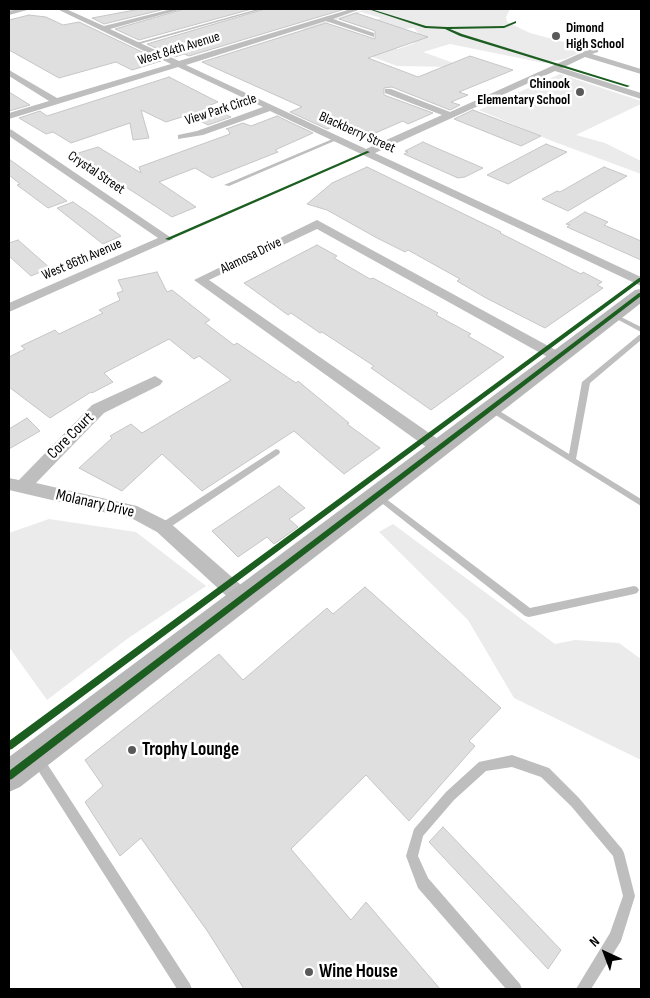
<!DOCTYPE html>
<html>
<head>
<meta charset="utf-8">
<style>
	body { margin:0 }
	#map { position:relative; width:650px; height:998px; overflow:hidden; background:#fff; font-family:"Sofia Sans Condensed",sans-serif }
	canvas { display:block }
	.frame { position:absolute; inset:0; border:10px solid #000; pointer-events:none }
	.north { position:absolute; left:580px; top:928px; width:50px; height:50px; -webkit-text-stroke:4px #fff; paint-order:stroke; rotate:317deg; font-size:14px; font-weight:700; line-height:20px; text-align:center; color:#000 }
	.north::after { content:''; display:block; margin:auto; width:18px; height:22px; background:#000; clip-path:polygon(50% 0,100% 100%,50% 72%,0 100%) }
</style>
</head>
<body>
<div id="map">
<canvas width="650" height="998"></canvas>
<div class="frame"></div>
<div class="north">N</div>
</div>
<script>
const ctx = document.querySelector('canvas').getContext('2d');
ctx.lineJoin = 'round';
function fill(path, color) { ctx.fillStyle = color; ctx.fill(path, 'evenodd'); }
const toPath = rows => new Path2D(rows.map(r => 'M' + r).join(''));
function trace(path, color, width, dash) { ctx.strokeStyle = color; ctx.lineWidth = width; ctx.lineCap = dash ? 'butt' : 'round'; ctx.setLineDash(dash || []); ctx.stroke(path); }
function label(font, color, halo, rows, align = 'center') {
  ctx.font = font + ' "Sofia Sans Condensed",sans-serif'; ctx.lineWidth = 5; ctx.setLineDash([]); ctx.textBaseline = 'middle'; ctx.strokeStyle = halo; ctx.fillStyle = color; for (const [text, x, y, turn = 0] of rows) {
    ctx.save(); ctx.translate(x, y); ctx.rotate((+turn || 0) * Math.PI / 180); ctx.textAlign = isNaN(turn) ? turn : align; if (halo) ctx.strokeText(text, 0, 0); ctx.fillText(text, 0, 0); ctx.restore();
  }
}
const green = toPath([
	[366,9,510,9,506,17,507,22,530,33,564,42,594,46,565,59,544,63,450,44,423,52,459,65,452,67,397,66,373,57,381,46,398,49,415,43,402,39,419,34,414,28,388,30,362,26,381,18,361,12,305,30,301,29],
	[560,74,641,101,641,104,576,135,605,143,641,161,641,174,552,141,479,110],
	[49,519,136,532,206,586,127,639,47,700,9,647,9,533],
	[393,524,555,644,575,640,619,643,641,659,641,760,514,698,468,620,379,532]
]);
const building = toPath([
	[140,9,165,9,104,24,92,18,140,9],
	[184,9,252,9,139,40,115,29,184,9],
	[265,9,345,9,189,56,184,54,175,57,147,44,265,9],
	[356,13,428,37,368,58,418,77,470,56,513,70,459,92,468,95,451,102,460,105,450,110,392,87,384,88,384,95,433,113,408,124,403,121,373,134,355,126,351,127,343,123,327,129,290,112,302,107,202,62,326,23,375,39,375,31,339,19,356,13],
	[29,15,46,17,63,25,79,22,161,61,132,70,116,62,59,78,9,50,9,20,29,15],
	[169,77,218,102,208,106,231,117,208,125,188,115,166,122,141,110,149,138,133,140,130,123,71,143,53,132,46,134,19,118,40,111,47,116,169,77],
	[9,92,30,105,9,111,9,92],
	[473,110,541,136,521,146,454,119,473,110],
	[277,116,313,133,275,150,278,152,212,178,195,168,159,182,196,207,172,217,75,154,98,147,141,173,139,167,230,134,228,129,226,129,243,123,251,126,277,116],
	[423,142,441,150,483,168,465,177,458,178,404,154,408,152,405,151,423,142],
	[546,144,567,152,508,184,487,175,546,144],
	[9,159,67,201,48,208,17,185,20,184,9,175,9,159],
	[367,167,501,232,500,233,581,274,583,272,602,282,597,285,603,288,545,328,486,298,457,281,460,279,408,250,405,252,377,238,327,210,307,204,332,183,367,167],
	[604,167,627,176,568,211,542,199,557,191,560,192,604,167],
	[73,202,92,215,121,236,103,244,57,208,73,202],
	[585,212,608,222,604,225,641,241,641,260,567,227,570,225,566,224,585,212],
	[18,240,50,268,31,276,9,256,9,243,18,240],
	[317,245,337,256,334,258,370,279,373,278,438,313,436,315,471,334,468,336,504,357,431,410,371,368,374,366,322,332,320,333,291,313,288,315,244,283,317,245],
	[157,272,167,292,172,290,210,320,205,323,234,345,237,343,296,383,298,381,349,423,347,424,380,448,344,474,294,431,202,491,162,454,122,491,79,468,112,438,110,436,131,424,142,433,231,380,199,356,194,359,169,339,104,373,113,382,92,393,91,392,50,418,9,387,9,357,25,349,21,346,55,330,59,334,103,313,99,310,120,300,117,293,123,291,118,280,157,272],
	[27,418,40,431,9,449,9,429,27,418],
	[279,486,305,508,289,519,298,527,274,544,267,537,238,557,212,531,279,486],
	[365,587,501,708,469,741,475,746,409,821,366,775,291,849,351,920,366,902,440,989,244,989,208,932,141,838,120,856,85,802,103,786,85,760,219,654,243,680,327,608,333,614,365,587],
	[443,827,561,950,548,969,429,842,443,827]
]);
const lane = toPath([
	[258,9,263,9,136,45,133,44,258,9],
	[335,138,339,139,229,186,224,185,335,138],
	[613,313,641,327,641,332,611,316,610,315,613,313],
	[639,335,641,335,641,340,590,383,576,459,641,499,641,506,486,409,487,407,493,407,569,454,582,382,639,335],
	[276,449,279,450,280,452,279,454,166,530,160,530,158,527,160,524,276,449],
	[377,492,530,608,634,586,637,587,639,590,637,593,634,594,529,617,525,616,374,497,373,495,374,493,377,492],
	[38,754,42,756,190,984,192,989,177,989,34,764,32,760,34,756,38,754],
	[512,755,549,768,579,798,622,849,624,853,635,896,621,941,591,989,576,989,610,933,623,896,613,856,571,806,541,777,512,767,486,771,454,800,423,836,418,856,428,878,520,984,522,989,506,989,418,888,406,856,414,829,446,792,479,762,512,755]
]);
const street = toPath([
	[18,9,31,9,9,15,9,11,18,9],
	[57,9,66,9,104,26,172,9,182,9,110,29,179,61,351,9,361,9,333,19,374,33,374,37,326,21,186,65,366,149,442,115,385,93,385,89,391,89,450,112,592,48,598,48,598,52,592,54,641,69,641,74,585,57,562,68,641,93,641,99,555,71,375,153,641,277,641,286,270,111,203,135,178,139,178,135,197,131,263,107,178,67,9,119,9,113,49,101,9,76,9,70,57,98,171,64,57,9],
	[9,129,12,130,173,239,9,312,9,303,158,238,9,136,9,129],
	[317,220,563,354,565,357,558,362,553,360,317,229,209,280,445,444,447,448,445,452,439,454,433,452,194,280,317,220],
	[155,376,163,381,160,385,104,413,36,483,137,506,169,522,249,592,252,598,249,604,242,607,235,604,157,532,133,519,9,490,9,478,19,480,92,405,155,376]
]);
const secondary = toPath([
	[641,289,641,303,20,787,9,792,9,757,635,290,641,289]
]);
const cycleway = toPath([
	[368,9,371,9,426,26,447,27,504,26,516,21,516,23,504,28,450,29,462,34,630,86,627,87,460,36,445,29,425,28,368,9],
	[367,151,370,152,169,240,165,239,367,151],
	[639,278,641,278,641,281,12,749,9,750,9,741,639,278],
	[639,293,641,293,641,296,12,779,9,780,9,771,639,293]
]);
const markers = [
	[556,36,5,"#595959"],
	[580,92,5,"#595959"],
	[132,750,5,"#595959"],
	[309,972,5,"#595959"]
];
const farPoinames = [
	["Dimond",566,28],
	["High School",566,44],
	["Chinook",570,84,"right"],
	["Elementary School",570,100,"right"]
];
const farStreetnames = [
	["West 84th Avenue",179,49,-17],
	["View Park Circle",221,110,-18],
	["Blackberry Street",357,133,24],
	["Crystal Street",96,173,34],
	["Alamosa Drive",251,256,-26],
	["West 86th Avenue",82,260,-23]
];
const streetNames = [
	["Core Court",71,436,-45],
	["Molanary Drive",95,504,13]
];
const nearPoinames = [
	["Trophy Lounge",142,750],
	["Wine House",319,972]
];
fill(green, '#ebebeb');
fill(building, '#dfdfdf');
trace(building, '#c6c6c6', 1);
fill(lane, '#bebebe');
fill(street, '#bebebe');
fill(secondary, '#b8b8b8');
fill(cycleway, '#1b5e20');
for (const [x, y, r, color] of markers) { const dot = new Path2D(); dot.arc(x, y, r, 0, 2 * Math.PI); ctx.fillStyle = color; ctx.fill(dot); trace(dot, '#fff', 2); }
label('bold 14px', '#000', '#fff', farPoinames, 'left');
label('14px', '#000', '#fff', farStreetnames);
label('16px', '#000', '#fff', streetNames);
label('bold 19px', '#000', '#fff', nearPoinames, 'left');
</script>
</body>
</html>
